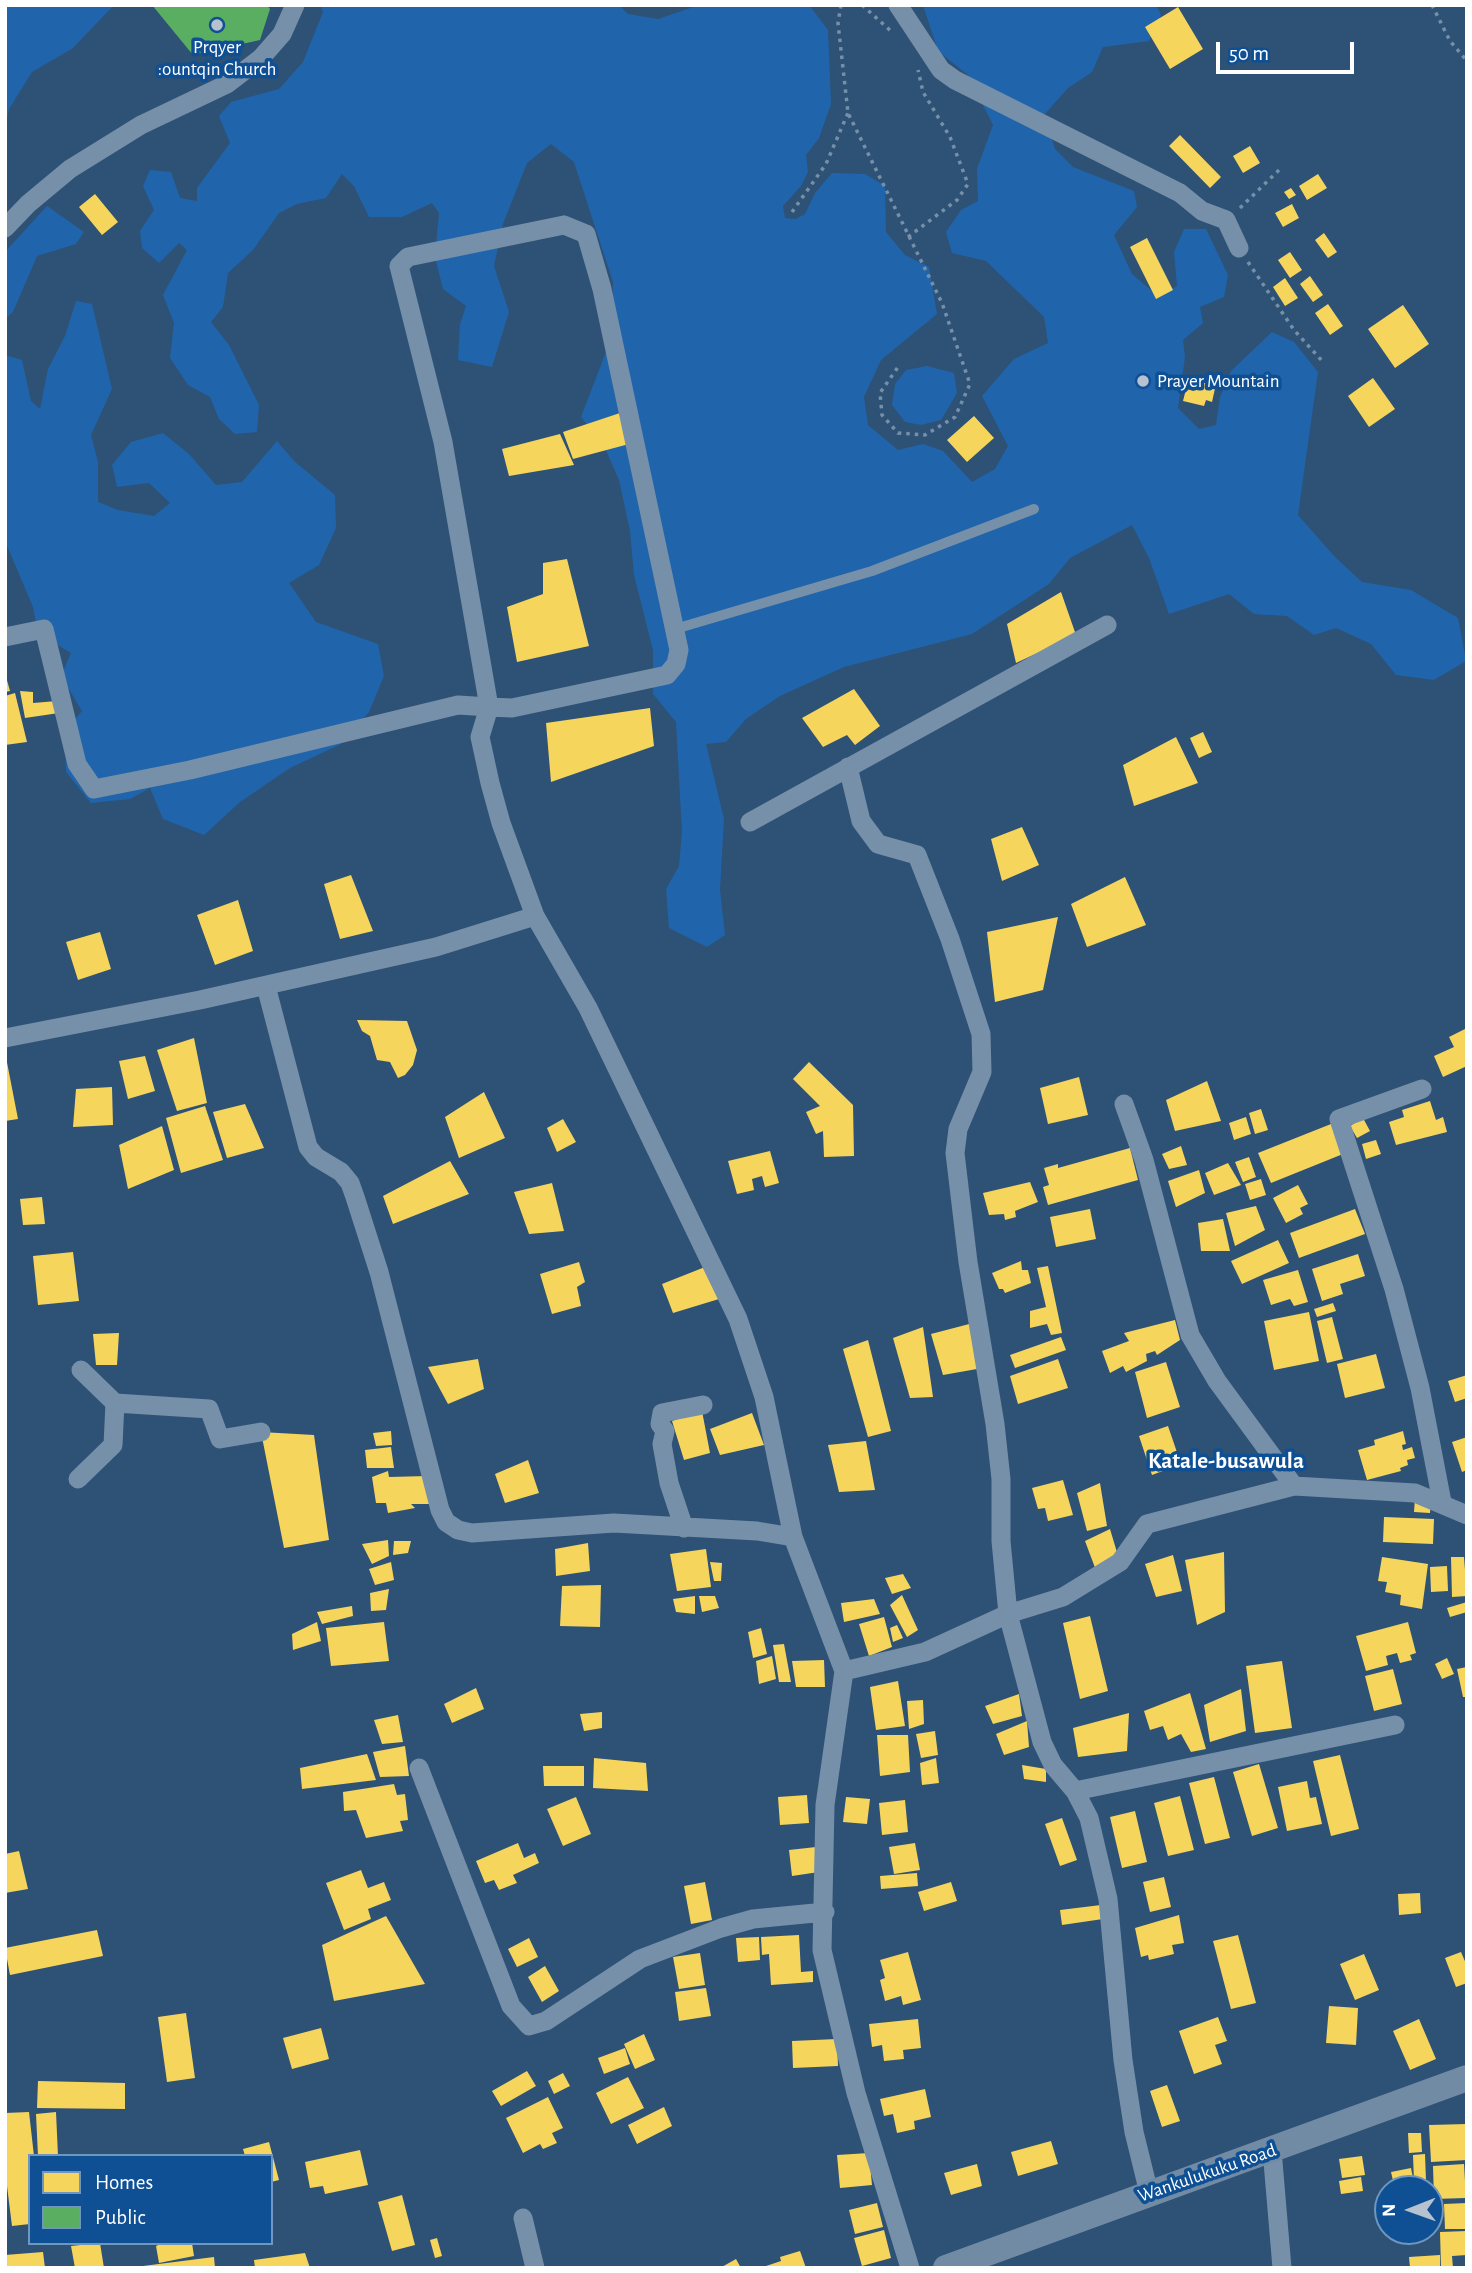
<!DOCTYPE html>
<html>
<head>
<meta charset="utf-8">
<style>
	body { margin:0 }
	#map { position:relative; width:1472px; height:2273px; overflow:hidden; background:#2e5176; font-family:"Alegreya Sans",sans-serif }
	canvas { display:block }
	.frame { position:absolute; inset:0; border:7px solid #fff; pointer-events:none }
	.legend { position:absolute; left:28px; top:2154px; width:245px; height:91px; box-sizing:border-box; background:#0f5095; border:2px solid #6f96bf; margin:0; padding:9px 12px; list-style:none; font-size:21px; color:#fff }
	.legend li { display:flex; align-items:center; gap:14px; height:35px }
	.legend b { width:35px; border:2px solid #6f96bf }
	.north { position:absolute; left:1374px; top:2175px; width:70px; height:70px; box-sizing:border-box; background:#0f5095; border:2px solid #6f96bf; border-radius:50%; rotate:269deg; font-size:19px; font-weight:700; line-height:28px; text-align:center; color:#fff }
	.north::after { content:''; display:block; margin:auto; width:24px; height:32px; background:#b6c2cf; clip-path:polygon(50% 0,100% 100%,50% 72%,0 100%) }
	.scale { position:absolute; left:1216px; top:42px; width:138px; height:32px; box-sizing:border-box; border:4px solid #fff; border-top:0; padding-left:9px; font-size:21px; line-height:24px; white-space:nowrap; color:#fff; -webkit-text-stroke:5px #0f5095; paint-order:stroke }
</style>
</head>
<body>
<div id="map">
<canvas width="1472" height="2273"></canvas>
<div class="frame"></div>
<ul class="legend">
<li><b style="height:19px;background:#f6d55c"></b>Homes</li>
<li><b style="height:19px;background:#5aae61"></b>Public</li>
</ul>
<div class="north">N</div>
<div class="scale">50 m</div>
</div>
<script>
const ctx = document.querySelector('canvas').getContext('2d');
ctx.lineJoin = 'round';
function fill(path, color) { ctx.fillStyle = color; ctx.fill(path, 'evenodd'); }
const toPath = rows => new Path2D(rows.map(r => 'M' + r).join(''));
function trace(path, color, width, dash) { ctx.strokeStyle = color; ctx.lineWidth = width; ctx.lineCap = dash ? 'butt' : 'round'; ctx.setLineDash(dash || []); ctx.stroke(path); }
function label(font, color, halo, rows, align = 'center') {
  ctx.font = font + ' "Alegreya Sans",sans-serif'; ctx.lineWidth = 7; ctx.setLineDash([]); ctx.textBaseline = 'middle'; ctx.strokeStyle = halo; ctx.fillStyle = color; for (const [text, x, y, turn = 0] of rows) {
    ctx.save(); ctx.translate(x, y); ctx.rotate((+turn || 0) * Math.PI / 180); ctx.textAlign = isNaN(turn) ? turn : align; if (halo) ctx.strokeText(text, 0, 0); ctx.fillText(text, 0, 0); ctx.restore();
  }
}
const green = toPath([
	[5,5,114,5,73,48,32,72,9,109,5,129],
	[320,5,619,5,628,14,658,19,699,5,809,5,828,30,831,104,819,138,806,155,808,172,801,186,783,206,785,218,796,219,805,214,815,193,832,173,865,174,885,186,886,232,905,255,929,267,937,314,881,360,864,397,868,425,898,450,923,444,943,451,972,482,995,469,1008,446,982,396,1014,359,1048,343,1044,317,986,261,952,253,946,232,961,210,978,201,977,169,993,125,968,75,938,51,923,5,1156,5,1161,15,1149,41,1103,47,1092,72,1068,88,1044,115,1055,149,1073,167,1134,191,1137,207,1114,235,1132,274,1159,297,1177,286,1174,252,1184,229,1206,229,1228,275,1224,297,1200,307,1203,323,1183,340,1185,357,1178,408,1199,429,1216,425,1220,397,1231,371,1272,332,1294,342,1318,372,1298,515,1335,557,1362,582,1411,590,1458,618,1466,661,1434,680,1396,675,1371,644,1336,628,1314,635,1287,616,1254,614,1229,594,1169,614,1149,558,1132,525,1070,558,1049,584,972,634,844,667,780,696,746,719,726,742,706,744,724,819,720,890,725,935,707,947,669,928,666,889,679,866,682,832,676,722,653,694,653,650,634,575,630,531,619,480,604,446,581,417,611,339,613,282,574,162,551,144,527,163,503,224,494,266,509,312,492,367,458,360,460,324,466,306,443,289,435,257,439,213,432,203,402,217,369,217,354,186,342,174,326,198,297,204,279,213,253,250,228,273,223,307,211,322,229,345,259,405,257,432,235,434,219,419,210,397,188,385,170,358,174,323,163,295,187,250,179,243,159,263,142,248,140,231,154,210,143,186,150,170,171,172,180,198,197,201,197,188,230,143,219,116,231,102,279,89,303,62,323,12],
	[47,206,84,232,76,244,37,256,13,312,5,319,5,252],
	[76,301,92,304,112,389,91,435,98,462,98,502,118,510,154,516,170,503,149,483,117,487,112,465,131,442,163,433,189,454,216,485,242,482,277,441,294,461,335,495,336,528,319,565,289,583,316,622,378,644,384,676,369,712,341,744,290,768,240,802,204,835,163,819,150,788,130,799,91,803,66,772,65,731,82,711,61,676,71,653,38,633,33,607,5,541,5,355,22,360,31,401,40,409,48,369,65,336],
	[927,366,954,373,957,393,941,420,921,425,905,422,892,405,895,384,906,370]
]);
const homes = toPath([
	[1178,7,1203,49,1170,69,1145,27],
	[1180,135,1221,177,1210,188,1169,146],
	[1250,146,1260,163,1243,173,1233,156],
	[1318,174,1327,188,1307,200,1299,186],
	[1291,188,1296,195,1289,199,1284,192],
	[95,194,118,222,102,235,79,207],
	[1292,204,1299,218,1283,227,1275,213],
	[1324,233,1337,252,1328,258,1315,240],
	[1147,238,1173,290,1156,299,1130,247],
	[1290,252,1302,270,1290,278,1278,260],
	[1310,276,1323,295,1313,302,1300,284],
	[1285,278,1298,298,1285,306,1273,287],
	[1328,304,1343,326,1330,335,1315,313],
	[1403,305,1429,344,1395,368,1368,329],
	[1373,378,1395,409,1369,427,1348,396],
	[1197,380,1216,384,1212,402,1206,400,1204,406,1183,401,1186,389,1194,391],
	[623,412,629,444,573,459,563,432],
	[974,416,994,438,967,462,947,440],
	[560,434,574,465,509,476,502,449],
	[567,559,589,646,517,662,507,607,543,594,543,563],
	[1061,592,1076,635,1016,663,1007,624],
	[5,673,10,691,5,692],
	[854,689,880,726,855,745,847,735,823,747,802,718],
	[20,691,33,692,33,703,57,701,59,713,25,718],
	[15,693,27,742,5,745,5,696],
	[650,708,654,746,551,782,546,723],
	[1203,732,1212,752,1199,758,1190,738],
	[1176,737,1198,783,1134,806,1123,765],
	[1022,827,1039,865,1002,881,991,839],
	[351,875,373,931,340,939,324,884],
	[1125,877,1146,925,1087,947,1071,904],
	[238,900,253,951,215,965,197,915],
	[1058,917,1043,990,995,1002,987,932],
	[100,932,111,969,78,980,66,942],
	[357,1020,407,1021,417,1050,413,1065,405,1075,398,1078,390,1062,377,1060,370,1036,362,1031],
	[1467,1028,1467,1066,1443,1077,1434,1056,1454,1047,1449,1037],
	[194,1038,207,1103,177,1111,157,1050],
	[5,1052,18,1119,5,1121],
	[145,1056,155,1091,128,1099,119,1061],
	[809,1062,853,1105,854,1156,824,1157,823,1131,816,1134,806,1112,820,1106,793,1079],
	[1079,1077,1088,1115,1048,1124,1040,1088],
	[1207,1081,1221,1121,1175,1131,1166,1100],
	[112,1087,113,1125,73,1127,76,1089],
	[484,1092,505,1138,459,1158,445,1117],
	[1430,1101,1436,1120,1443,1117,1447,1132,1396,1145,1389,1122,1404,1117,1402,1110],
	[245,1104,264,1148,227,1158,213,1112],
	[205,1106,223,1160,181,1173,166,1118],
	[1261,1109,1268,1130,1255,1134,1249,1113],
	[1246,1117,1251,1134,1234,1140,1229,1123],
	[1363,1118,1370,1131,1357,1138,1350,1126],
	[563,1119,576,1142,557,1152,547,1128],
	[1331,1124,1343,1154,1271,1183,1258,1153],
	[162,1126,174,1170,128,1189,119,1145],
	[1376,1140,1381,1154,1366,1159,1362,1144],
	[1181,1146,1187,1165,1169,1169,1162,1154],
	[1130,1148,1138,1180,1048,1205,1043,1187,1049,1185,1044,1168,1058,1164,1058,1168],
	[770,1151,779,1183,765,1187,762,1176,752,1179,754,1190,737,1194,728,1161],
	[1249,1157,1256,1177,1243,1182,1235,1162],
	[450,1161,469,1194,393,1224,383,1196],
	[1228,1163,1241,1185,1214,1195,1205,1173],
	[1199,1170,1205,1193,1176,1207,1168,1181],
	[1261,1179,1266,1195,1250,1200,1245,1184],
	[1030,1182,1038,1202,1015,1211,1016,1217,1005,1220,1004,1214,989,1215,983,1193],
	[552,1183,564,1231,529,1234,514,1192],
	[1298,1185,1308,1204,1300,1208,1303,1214,1286,1223,1273,1198],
	[42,1197,45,1224,23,1225,20,1199],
	[1256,1206,1265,1230,1235,1246,1226,1213],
	[1090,1209,1096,1239,1056,1247,1050,1217],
	[1355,1209,1365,1234,1299,1258,1290,1233],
	[1223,1219,1230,1251,1201,1251,1198,1223],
	[1278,1240,1289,1263,1242,1284,1231,1261],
	[73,1252,79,1301,38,1305,33,1256],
	[1358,1254,1365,1276,1340,1284,1343,1294,1322,1301,1312,1269],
	[1021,1261,1022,1270,1028,1270,1031,1283,1005,1293,1003,1289,999,1289,992,1273],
	[579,1262,585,1282,577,1287,581,1306,552,1314,540,1274],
	[1048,1266,1062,1333,1051,1335,1047,1324,1030,1328,1030,1311,1046,1307,1037,1268],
	[705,1267,719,1299,673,1313,662,1284],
	[1298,1270,1308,1302,1294,1306,1290,1299,1271,1305,1263,1280],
	[1333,1303,1336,1311,1317,1317,1314,1309],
	[1309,1312,1319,1361,1274,1370,1264,1321],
	[1332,1317,1343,1359,1327,1363,1317,1321],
	[1175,1320,1180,1340,1157,1355,1155,1351,1146,1354,1147,1361,1126,1372,1123,1366,1110,1373,1102,1351,1129,1341,1124,1333],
	[973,1323,977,1369,943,1375,931,1334],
	[923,1327,933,1397,910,1398,893,1338],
	[119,1333,117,1365,96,1365,93,1334],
	[1061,1337,1066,1350,1015,1368,1010,1355],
	[868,1340,891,1431,868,1437,843,1349],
	[1376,1354,1385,1388,1345,1398,1337,1364],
	[478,1359,484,1389,448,1404,428,1367],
	[1058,1359,1068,1388,1018,1404,1010,1376],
	[1166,1362,1180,1407,1147,1418,1135,1372],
	[1467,1375,1467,1398,1455,1402,1448,1381],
	[702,1411,710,1453,684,1460,672,1421],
	[752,1413,764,1445,720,1455,710,1429],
	[1168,1426,1181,1464,1152,1475,1139,1436],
	[391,1431,392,1445,376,1446,373,1433],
	[1403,1431,1406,1444,1402,1445,1403,1450,1412,1447,1415,1458,1407,1460,1408,1465,1400,1468,1401,1471,1367,1480,1358,1450,1375,1445,1374,1440],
	[261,1432,314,1435,329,1540,284,1548],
	[1467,1437,1467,1470,1462,1472,1452,1442],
	[866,1441,875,1490,839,1492,828,1445],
	[391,1447,394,1468,367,1468,365,1450],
	[528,1460,539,1493,505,1503,495,1474],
	[388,1471,389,1477,427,1476,430,1504,411,1504,415,1508,388,1513,386,1503,376,1503,372,1477],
	[1063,1480,1073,1515,1048,1521,1045,1508,1038,1509,1032,1488],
	[1100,1483,1107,1526,1087,1531,1077,1493],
	[1415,1498,1431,1499,1430,1513,1414,1512],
	[1384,1517,1434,1519,1433,1544,1383,1542],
	[1110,1529,1119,1559,1097,1573,1085,1541],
	[388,1540,389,1556,372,1564,362,1544],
	[394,1541,411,1541,408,1553,393,1555],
	[588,1543,590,1571,556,1576,555,1549],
	[706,1549,711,1587,677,1591,670,1554],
	[1224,1552,1225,1612,1197,1625,1185,1560],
	[1173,1555,1182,1591,1156,1597,1145,1564],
	[1382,1557,1428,1564,1422,1609,1400,1605,1401,1595,1385,1592,1387,1582,1378,1581],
	[1451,1557,1464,1557,1467,1596,1452,1597],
	[391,1562,394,1580,375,1585,369,1569],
	[710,1562,722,1563,721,1581,714,1581],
	[1447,1566,1448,1591,1431,1592,1430,1567],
	[903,1574,911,1588,892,1594,885,1578],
	[601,1585,600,1627,560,1626,562,1586],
	[389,1589,386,1610,371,1611,370,1593],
	[902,1595,918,1630,907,1637,890,1605],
	[695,1596,695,1614,676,1612,673,1599],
	[699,1596,715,1596,719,1608,702,1612],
	[874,1599,880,1614,844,1622,841,1603],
	[1467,1602,1467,1612,1450,1617,1447,1608],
	[352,1606,353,1616,322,1624,317,1612],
	[1090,1616,1108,1691,1080,1699,1063,1623],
	[884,1617,892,1647,869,1656,859,1624],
	[317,1622,321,1641,293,1650,292,1634],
	[384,1622,389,1661,331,1666,326,1628],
	[1408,1622,1416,1653,1410,1655,1412,1660,1400,1663,1397,1653,1386,1656,1388,1665,1366,1671,1356,1636],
	[897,1625,903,1638,893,1642,890,1628],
	[761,1628,767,1654,753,1658,748,1632],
	[784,1644,791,1682,779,1682,773,1645],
	[772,1656,776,1679,759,1684,756,1661],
	[1447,1658,1454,1674,1442,1679,1435,1664],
	[824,1660,825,1687,796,1687,792,1661],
	[1282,1661,1292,1728,1255,1733,1246,1666],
	[1467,1667,1467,1697,1463,1697,1457,1669],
	[1393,1669,1402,1704,1374,1711,1365,1676],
	[898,1681,905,1726,876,1730,870,1687],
	[476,1688,484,1709,452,1723,444,1704],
	[1241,1689,1246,1731,1210,1742,1204,1705],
	[1190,1693,1206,1749,1191,1752,1181,1734,1168,1740,1163,1726,1150,1730,1144,1711],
	[1019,1694,1022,1716,993,1724,985,1706],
	[923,1700,924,1724,909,1729,907,1701],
	[602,1712,602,1728,584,1731,580,1714],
	[1129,1713,1127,1751,1078,1757,1073,1728],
	[398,1715,403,1742,382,1744,374,1720],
	[1027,1721,1029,1747,1004,1755,996,1734],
	[935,1731,938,1755,921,1758,916,1734],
	[877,1735,908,1735,910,1772,880,1776],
	[405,1746,409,1776,380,1777,373,1752],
	[367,1754,376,1780,302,1789,300,1768],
	[1340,1755,1359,1829,1331,1836,1313,1761],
	[594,1758,646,1763,648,1791,593,1788],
	[936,1758,939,1783,922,1785,920,1763],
	[1259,1764,1278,1828,1252,1836,1233,1772],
	[1022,1765,1046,1769,1046,1782,1024,1779],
	[543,1766,584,1766,584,1786,544,1786],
	[1214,1777,1230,1838,1205,1844,1189,1783],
	[1307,1781,1310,1798,1316,1797,1322,1824,1287,1831,1278,1787],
	[394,1784,397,1795,405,1794,408,1820,400,1821,403,1831,366,1838,356,1810,344,1811,343,1792],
	[807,1795,809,1823,780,1825,778,1797],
	[1180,1796,1194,1850,1168,1856,1154,1803],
	[576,1797,591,1834,563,1846,547,1809],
	[846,1797,870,1799,867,1824,843,1822],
	[905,1800,908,1832,882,1835,879,1803],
	[1135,1811,1147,1862,1122,1868,1110,1817],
	[1062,1818,1077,1860,1060,1866,1045,1824],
	[518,1843,524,1858,535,1853,539,1863,513,1875,517,1883,499,1890,494,1880,485,1883,476,1861],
	[915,1843,920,1870,894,1874,889,1847],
	[816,1847,819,1872,792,1876,789,1850],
	[19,1851,28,1889,5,1893,5,1854],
	[361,1870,368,1888,384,1882,391,1900,368,1909,371,1919,344,1930,326,1883],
	[917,1873,918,1886,881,1889,880,1876],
	[1164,1877,1171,1907,1150,1912,1143,1882],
	[705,1882,712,1920,691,1924,684,1886],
	[951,1882,957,1901,924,1911,918,1892],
	[1420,1893,1421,1913,1399,1915,1398,1894],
	[1101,1905,1103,1919,1062,1925,1060,1910],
	[1179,1915,1184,1943,1172,1945,1174,1954,1149,1960,1148,1955,1141,1957,1135,1928],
	[386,1916,425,1984,334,2001,322,1945],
	[97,1930,103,1956,10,1975,5,1948],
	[799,1935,801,1972,813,1971,813,1982,771,1985,769,1954,762,1955,761,1937],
	[1238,1935,1256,2003,1231,2009,1213,1941],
	[759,1937,760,1960,738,1962,736,1938],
	[529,1938,538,1957,517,1967,508,1949],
	[908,1952,921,2000,903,2005,901,1996,885,2001,880,1980,885,1978,880,1960],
	[1461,1952,1467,1966,1467,1983,1456,1987,1445,1958],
	[700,1953,705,1985,679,1989,673,1957],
	[1364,1954,1379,1990,1355,2000,1340,1964],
	[545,1966,559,1991,542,2002,528,1977],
	[706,1988,711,2016,679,2021,675,1992],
	[1329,2006,1358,2008,1356,2045,1326,2043],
	[186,2013,195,2078,167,2082,158,2017],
	[1218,2017,1227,2041,1215,2045,1222,2064,1194,2074,1179,2031],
	[918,2019,921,2048,903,2050,904,2059,884,2061,882,2045,872,2047,869,2024],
	[1419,2019,1436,2059,1410,2070,1393,2031],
	[321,2028,329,2059,292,2069,283,2038],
	[644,2034,655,2060,635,2069,624,2044],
	[837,2039,838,2066,793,2068,792,2041],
	[625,2048,630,2064,604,2074,598,2058],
	[527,2071,536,2086,501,2106,492,2091],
	[563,2073,570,2086,554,2094,548,2081],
	[628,2077,644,2108,611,2124,596,2093],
	[38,2081,125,2083,125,2109,37,2108],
	[1167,2085,1180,2121,1162,2127,1150,2091],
	[925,2089,931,2117,914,2121,915,2129,897,2133,893,2114,884,2116,880,2099],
	[548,2097,563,2128,552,2133,557,2143,543,2149,540,2144,523,2153,506,2118],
	[664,2107,672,2126,637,2144,628,2125],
	[29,2112,34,2156,30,2156,30,2224,12,2226,5,2170,5,2113],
	[56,2112,58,2156,38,2156,36,2114],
	[1467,2124,1467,2160,1431,2162,1429,2125],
	[1408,2133,1421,2133,1422,2152,1409,2153],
	[1051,2141,1058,2164,1018,2176,1011,2152],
	[269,2142,279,2180,271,2182,271,2156,245,2156,243,2149],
	[360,2150,368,2185,325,2194,323,2186,310,2188,305,2162],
	[869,2153,872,2185,840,2188,837,2155],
	[1425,2154,1426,2181,1414,2181,1413,2155],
	[1362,2156,1365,2175,1342,2178,1339,2159],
	[977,2164,982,2186,951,2195,944,2173],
	[1464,2164,1466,2198,1434,2199,1433,2166],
	[1411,2168,1415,2188,1395,2189,1391,2172],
	[1361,2177,1363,2191,1341,2194,1339,2181],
	[402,2195,415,2245,392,2251,378,2202],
	[877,2203,883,2227,855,2234,849,2210],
	[1467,2203,1467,2229,1445,2229,1444,2204],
	[884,2230,891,2258,862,2266,854,2238],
	[1467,2231,1467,2255,1452,2256,1453,2268,1441,2268,1440,2232],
	[437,2238,442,2256,435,2258,430,2240],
	[100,2243,104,2268,75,2268,71,2246],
	[163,2243,192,2243,194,2256,159,2263,156,2246],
	[800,2251,806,2268,760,2268,781,2261,780,2257],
	[43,2252,45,2268,5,2268,5,2255],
	[305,2253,310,2268,255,2268,254,2260],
	[1440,2255,1440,2268,1410,2268,1409,2257],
	[214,2257,215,2268,143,2268,143,2266],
	[736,2259,741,2268,720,2268]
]);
const public = toPath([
	[152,5,267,5,270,9,260,40,193,55]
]);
const path = toPath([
	[841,5,838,23,848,113,942,303,970,384,955,417,925,435,898,433,882,415,880,393,898,367],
	[862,5,892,32],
	[1432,5,1450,41,1467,61],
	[1240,208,1279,170],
	[792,212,826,164,848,113],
	[908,237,957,200,968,184,950,137,923,92,918,70],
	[1248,262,1294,330,1324,363]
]);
const lane = toPath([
	[675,629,872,571,1034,509]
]);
const street = toPath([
	[898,5,941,70,955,80,1180,193,1202,211,1226,220,1239,248],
	[564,225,586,234,602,289,679,650,676,664,667,675,512,708,489,707,443,442,399,266,408,257,564,225],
	[5,228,28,204,70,169,141,125,227,84,261,58,282,34,295,5],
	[5,637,44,629,77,764,94,789,190,770,458,705,489,707,480,737,490,783,501,823,535,916,588,1008,738,1319,764,1397,793,1537,844,1671,825,1805,822,1950,856,2093,910,2268],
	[848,767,861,821,878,844,917,855,950,939,981,1034,982,1072,958,1129,955,1153,968,1262,995,1424,1001,1479,1001,1541,1008,1614,1042,1742,1053,1765,1075,1791,1089,1818,1108,1899,1123,2060,1134,2132,1149,2193],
	[750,822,1107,625],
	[266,986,308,1147,316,1157,341,1172,350,1183,355,1197,379,1272,440,1510,446,1522,458,1530,472,1533,614,1523,757,1531,793,1537],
	[5,1038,200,1000,436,947,535,916],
	[1422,1089,1339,1119,1394,1289,1420,1388,1442,1502],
	[1124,1104,1144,1160,1190,1335,1217,1381,1294,1486,1415,1493,1467,1515],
	[81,1370,115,1403,209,1409,220,1439,261,1432],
	[78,1479,113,1445,115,1403],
	[684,1528,669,1483,662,1444,665,1431,660,1424,662,1413,703,1405],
	[844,1671,925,1652,1008,1614,1063,1597,1120,1562,1147,1524,1294,1486],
	[419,1768,511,2006,529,2026,546,2021,640,1959,721,1928,753,1919,825,1912],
	[1075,1791,1395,1725],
	[1272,2150,1282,2268],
	[523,2218,535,2268]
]);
const secondary = toPath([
	[946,2268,1467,2078]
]);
const markers = [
	[217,25,7,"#b6c2cf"],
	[1143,381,7,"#b6c2cf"]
];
const poiNames = [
	["Prqyer",217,47],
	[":ountqin Church",217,69],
	["Prayer Mountain",1157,381,"left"]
];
const streetNames = [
	["Wankulukuku Road",1207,2173,-19]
];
const quarterNames = [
	["Katale-busawula",1226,1461]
];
fill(green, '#2065ab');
fill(homes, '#f6d55c');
fill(public, '#5aae61');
trace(path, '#7690a9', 3.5, [3.5, 5]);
trace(lane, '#7690a9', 10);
trace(street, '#7690a9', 19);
trace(secondary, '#728ba5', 26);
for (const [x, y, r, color] of markers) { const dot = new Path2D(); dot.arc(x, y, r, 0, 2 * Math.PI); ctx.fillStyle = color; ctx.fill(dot); trace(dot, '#0f5095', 2.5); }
label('19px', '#fff', '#0f5095', poiNames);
label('19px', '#fff', '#0f5095', streetNames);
label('bold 23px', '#fff', '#0f5095', quarterNames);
</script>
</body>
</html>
